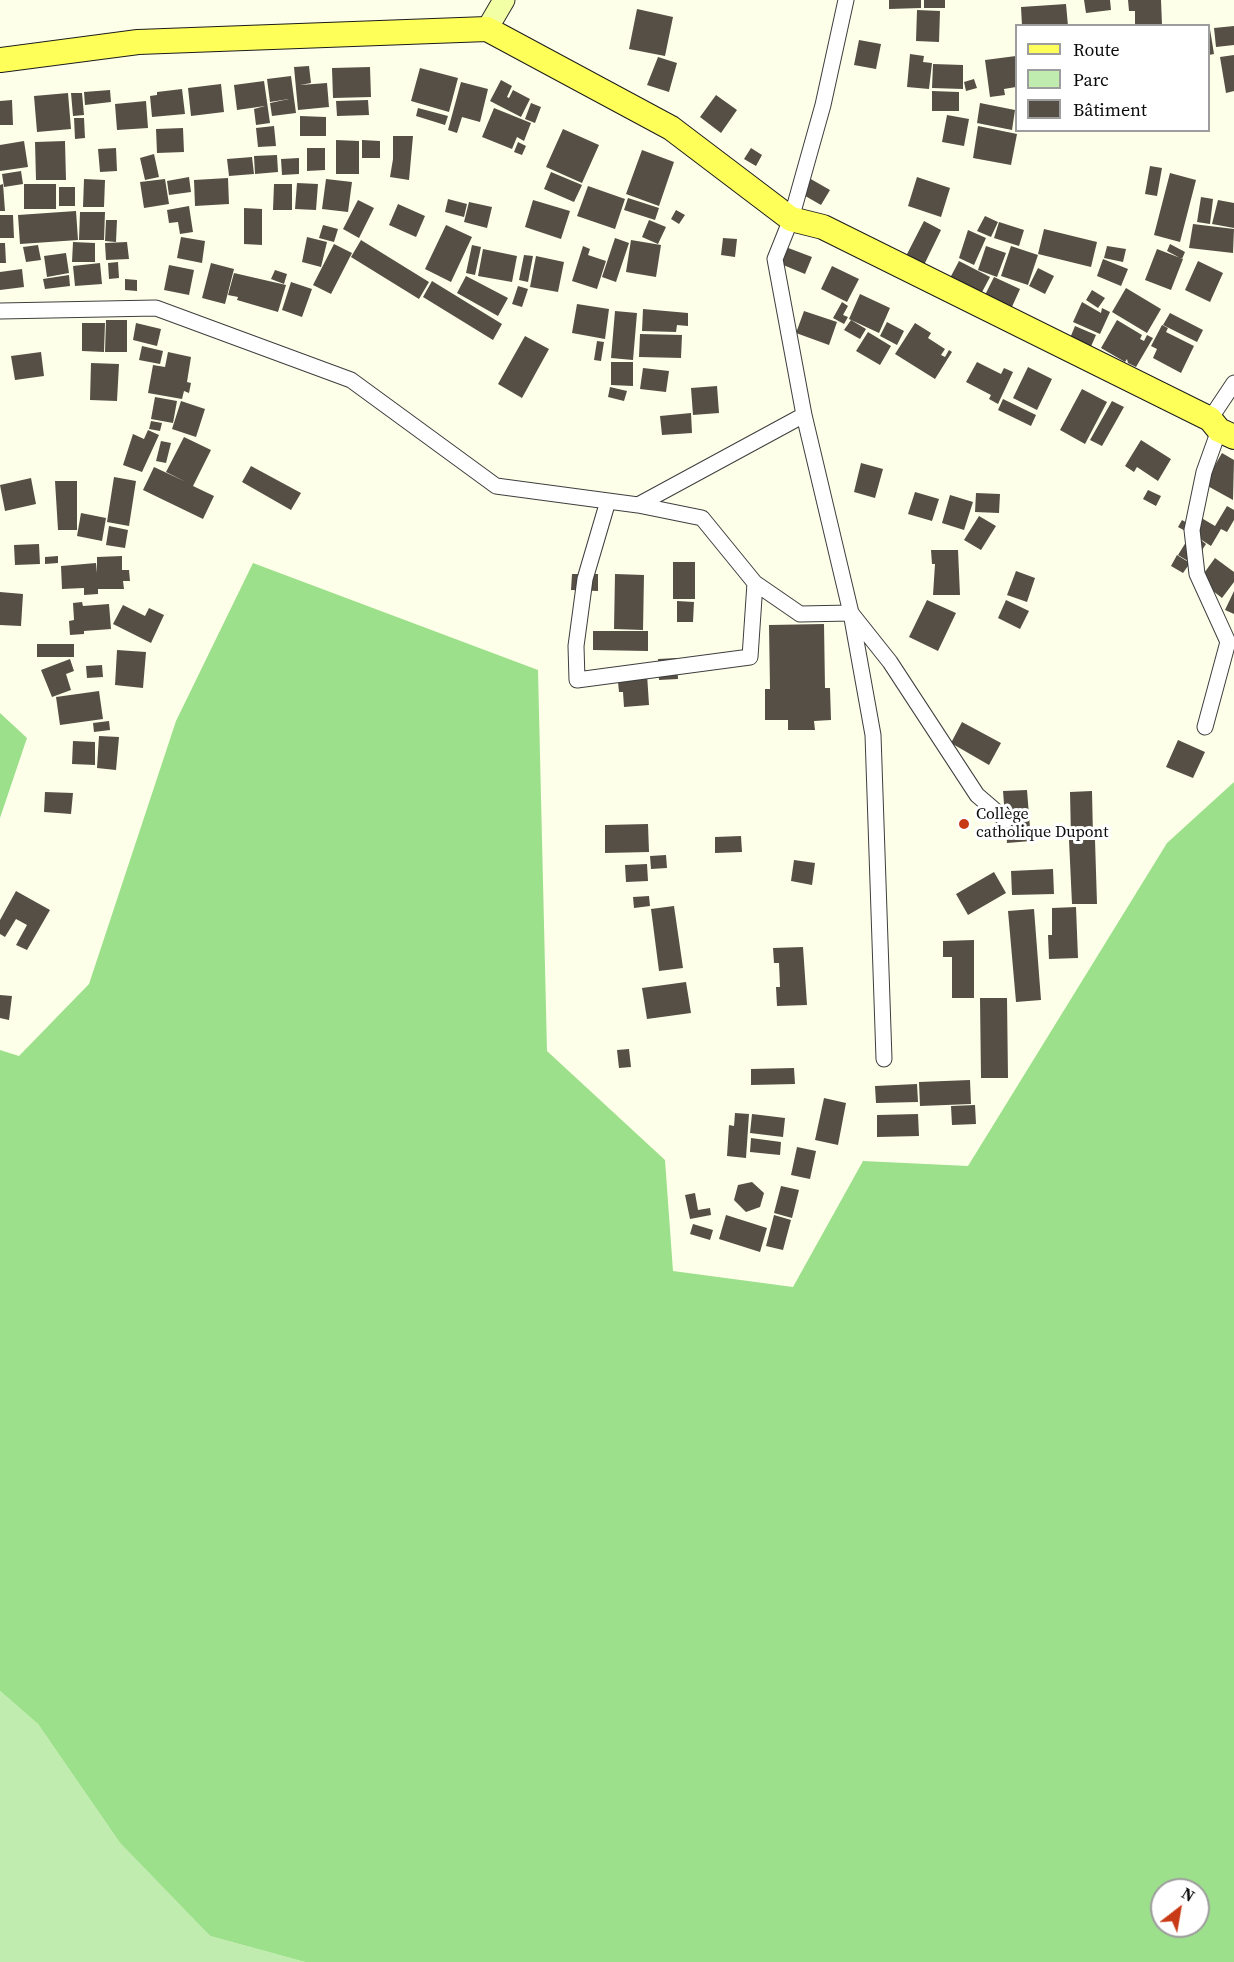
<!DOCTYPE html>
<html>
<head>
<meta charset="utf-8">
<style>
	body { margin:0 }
	#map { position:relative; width:1234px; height:1962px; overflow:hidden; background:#feffe9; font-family:"Source Serif 4",serif }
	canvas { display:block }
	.legend { position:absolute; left:1015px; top:24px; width:195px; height:108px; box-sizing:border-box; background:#fff; border:2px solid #9d9d9d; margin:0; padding:8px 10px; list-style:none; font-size:18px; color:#0b0b0b }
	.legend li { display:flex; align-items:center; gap:12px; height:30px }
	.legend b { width:30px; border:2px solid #9d9d9d }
	.north { position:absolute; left:1150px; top:1878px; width:60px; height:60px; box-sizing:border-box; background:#fff; border:2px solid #9d9d9d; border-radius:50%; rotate:31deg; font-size:16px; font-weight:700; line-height:24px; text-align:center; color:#0b0b0b }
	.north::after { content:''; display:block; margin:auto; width:21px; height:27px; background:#c83a16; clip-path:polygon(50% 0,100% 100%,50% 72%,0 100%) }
</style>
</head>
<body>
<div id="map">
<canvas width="1234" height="1962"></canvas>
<ul class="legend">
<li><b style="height:8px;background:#feff59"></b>Route</li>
<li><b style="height:16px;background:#c0edaf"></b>Parc</li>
<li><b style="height:16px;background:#554f46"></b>Bâtiment</li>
</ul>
<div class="north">N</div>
</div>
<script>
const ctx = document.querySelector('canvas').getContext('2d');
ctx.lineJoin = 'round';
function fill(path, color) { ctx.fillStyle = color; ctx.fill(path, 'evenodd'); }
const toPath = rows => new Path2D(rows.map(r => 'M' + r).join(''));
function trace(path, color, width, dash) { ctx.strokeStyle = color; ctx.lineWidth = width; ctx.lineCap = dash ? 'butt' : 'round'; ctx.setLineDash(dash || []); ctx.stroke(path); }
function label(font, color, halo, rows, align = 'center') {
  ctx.font = font + ' "Source Serif 4",serif'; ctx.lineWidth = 6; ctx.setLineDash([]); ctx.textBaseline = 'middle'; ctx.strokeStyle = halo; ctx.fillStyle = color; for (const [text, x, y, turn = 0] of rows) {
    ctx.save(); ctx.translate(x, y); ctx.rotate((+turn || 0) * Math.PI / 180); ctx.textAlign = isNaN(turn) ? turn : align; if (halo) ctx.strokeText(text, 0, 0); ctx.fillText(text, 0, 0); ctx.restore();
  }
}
const green = toPath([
	[0,1691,38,1724,120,1843,210,1936,305,1962,0,1962]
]);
const forest = toPath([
	[253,563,538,670,547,1051,665,1160,673,1271,793,1287,863,1161,968,1166,1167,843,1234,782,1234,1962,305,1962,210,1936,120,1843,38,1724,0,1691,0,1050,19,1056,89,984,176,721],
	[1162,1890,1198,1890,1198,1926,1162,1926],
	[0,713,27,738,0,818]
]);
const building = toPath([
	[889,0,921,0,921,8,889,9],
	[924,0,945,0,945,8,924,8],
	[1084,0,1110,0,1111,10,1086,13],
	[1128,0,1161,0,1162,25,1135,25,1135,11,1129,11],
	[1066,4,1068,26,1022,26,1021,7],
	[637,9,673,17,665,56,629,49],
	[917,10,940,11,939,42,916,41],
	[1209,23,1214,54,1209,55],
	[1234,26,1234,45,1216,47,1214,28],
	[859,40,881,44,876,69,854,65],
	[910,54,924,56,923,62,932,63,929,89,907,87],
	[1234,55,1234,91,1226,93,1220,57],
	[1016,56,1016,87,1004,89,1005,95,990,97,985,60],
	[658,57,677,63,669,92,647,85],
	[933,64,963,65,963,89,932,88],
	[309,66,311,83,300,85,327,83,329,107,298,110,294,67],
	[370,67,371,97,333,98,332,68],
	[420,68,458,78,449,112,411,101],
	[291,76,296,113,272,116,270,103,289,99,270,102,267,79],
	[974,79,977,88,966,91,964,82],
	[501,80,512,86,507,97,509,98,513,90,530,99,521,117,490,101],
	[264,81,270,123,256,125,254,109,265,106,237,110,234,85],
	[461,82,488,89,480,122,462,117,457,133,448,130],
	[221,84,224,112,191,116,188,88],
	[182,89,185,114,152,117,150,96,157,95,157,92],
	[110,90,111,102,85,105,84,92],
	[932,91,959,92,959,111,932,111],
	[68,93,71,129,37,132,34,96],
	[71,93,82,93,84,115,73,116],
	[716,95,737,110,721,133,700,117],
	[12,100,13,125,0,125,0,101],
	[368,100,369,115,337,116,336,101],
	[146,101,148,128,117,130,115,104],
	[531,103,541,107,535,123,525,119],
	[980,103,1015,110,1012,130,977,123],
	[418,108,448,116,445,125,416,116],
	[494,108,531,123,524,141,517,137,512,149,482,137],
	[947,115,969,119,964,146,942,142],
	[300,116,326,117,326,136,300,136],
	[74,118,84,118,85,138,75,139],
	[274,126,276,146,258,147,256,128],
	[978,126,1017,134,1011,165,973,158],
	[183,128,184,152,157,153,156,129],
	[563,129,599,145,582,183,546,167],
	[393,136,413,136,409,180,390,177,393,159],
	[336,140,359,141,359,174,336,174],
	[362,140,380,141,380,158,362,158],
	[24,141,28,167,0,171,0,145],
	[65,141,66,180,36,180,35,142],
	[518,142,526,146,522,155,514,152],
	[116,148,117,171,100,172,98,149],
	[307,148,325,148,325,170,307,171],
	[751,148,762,155,756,166,744,159],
	[642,150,674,162,659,206,626,194],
	[154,154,159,177,145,180,140,158],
	[277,155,278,172,255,174,254,156],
	[252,157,254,174,229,176,227,159],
	[299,158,299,174,282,175,281,159],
	[1150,166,1162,168,1157,196,1145,194],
	[21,171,23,184,4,187,2,174],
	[551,172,582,185,574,202,544,189],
	[1170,173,1196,180,1180,242,1154,235],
	[802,174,830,190,821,205,793,189],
	[189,177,191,192,169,195,167,181],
	[917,177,950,188,941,217,908,206],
	[228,178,229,204,195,206,194,180],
	[84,179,105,180,104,207,83,207],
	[165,179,169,204,144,208,140,182],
	[326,179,352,182,348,212,322,209],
	[297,183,318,184,316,210,295,209],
	[3,184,5,211,0,211,0,185],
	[24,184,56,184,56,209,24,209],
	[274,184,292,184,292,210,273,210],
	[588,186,625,199,615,229,577,216],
	[59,187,75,187,75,206,59,206],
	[1201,197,1213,199,1210,224,1197,222],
	[628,198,659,208,655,220,624,210],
	[448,199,467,204,464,217,445,212],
	[358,200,374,208,359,238,343,229],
	[533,200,570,211,561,239,525,227],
	[1218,200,1234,203,1234,228,1212,224],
	[469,202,492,207,487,228,464,222],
	[398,204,425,216,416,237,389,225],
	[189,206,193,232,180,234,178,222,169,223,167,210],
	[244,208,262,209,262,245,244,244],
	[676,210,685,215,679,224,671,219],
	[76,211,78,240,20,244,18,215],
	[80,212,105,212,104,240,79,240],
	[0,215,13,215,14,238,0,238],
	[985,216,998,222,991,237,977,231],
	[106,220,117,220,116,242,105,241],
	[649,220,666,227,658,244,642,237],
	[924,221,941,230,924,265,906,256],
	[999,222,1024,230,1019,246,994,238],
	[1193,224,1234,229,1233,253,1189,248],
	[323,225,338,229,334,242,319,238],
	[446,225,472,237,451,282,425,269],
	[1044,229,1097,242,1091,267,1038,254],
	[968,230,986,238,974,265,959,258],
	[181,237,205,241,202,263,177,258],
	[307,237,327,242,321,267,302,262],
	[615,238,629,243,616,282,602,277],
	[723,238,737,239,735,257,721,255],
	[361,240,429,282,419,299,351,257],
	[631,240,661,245,656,277,626,272],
	[73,242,95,243,95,262,72,262],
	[127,242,129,259,106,260,105,243],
	[0,243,5,243,6,263,0,263],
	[334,244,352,253,331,294,313,285],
	[1170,244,1185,252,1182,259,1167,251],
	[38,245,41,260,26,262,23,247],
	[472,245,481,247,475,275,466,273],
	[583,246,590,249,588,255,606,261,597,289,572,281],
	[783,246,812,257,805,274,776,262],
	[986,246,1006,253,997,277,978,270],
	[1011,246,1038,255,1028,285,1001,276],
	[1107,246,1126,249,1123,262,1104,258],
	[483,249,517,256,512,282,478,276],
	[1157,249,1183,259,1171,290,1145,280],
	[66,253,69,273,47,277,44,256],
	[524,255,533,256,528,282,519,280],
	[536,256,564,262,558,292,530,287],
	[1103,259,1128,269,1121,286,1097,276],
	[959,261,990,277,981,294,950,278],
	[1198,261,1223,273,1210,302,1185,290],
	[118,262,119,278,109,279,108,263],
	[100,263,102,284,75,286,73,266],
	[211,263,234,269,225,304,202,298],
	[169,265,194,270,189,295,164,290],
	[832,266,859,279,847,302,821,289],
	[1038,268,1054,276,1045,294,1029,286],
	[22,269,24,287,0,290,0,272],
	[275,270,287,274,284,284,271,279],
	[234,273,286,285,278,312,237,300,238,297,228,295],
	[69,275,70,286,45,289,43,279],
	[466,276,508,298,498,316,457,293],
	[994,277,1020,289,1011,309,984,297],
	[125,279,137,280,137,291,125,290],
	[432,281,502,324,493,340,423,297],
	[291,282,312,289,302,317,282,310],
	[518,286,528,289,522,307,512,304],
	[1126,288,1161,309,1147,333,1112,312],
	[1092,290,1105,298,1098,308,1086,300],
	[860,294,890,308,879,333,849,319],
	[842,302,848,306,843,315,848,317,844,324,833,318],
	[1082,302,1101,313,1102,308,1110,312,1100,334,1073,322],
	[577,304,609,309,605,339,572,333],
	[643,309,688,313,688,326,677,325,676,332,642,331],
	[615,311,637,313,633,360,611,358],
	[804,311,837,322,829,345,796,333],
	[1170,313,1203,330,1197,342,1163,325],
	[106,320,127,320,127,352,105,352],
	[851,320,866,329,860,339,844,330],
	[1117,320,1142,335,1140,339,1144,341,1147,335,1153,338,1136,367,1128,363,1127,359,1125,362,1101,348],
	[887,322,904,331,897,345,880,336],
	[82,323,105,323,104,352,82,351],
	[136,323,161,329,157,346,133,340],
	[915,323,931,333,928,338,945,349,941,355,945,357,949,350,952,352,935,379,895,354],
	[1162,325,1168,328,1166,332,1194,346,1181,373,1153,358,1157,349,1151,346],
	[1075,326,1096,335,1089,351,1068,343],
	[868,332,891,346,880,365,856,351],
	[640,334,682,335,681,358,639,357],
	[525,336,549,349,522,398,498,384],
	[597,341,604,342,601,361,594,360],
	[142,346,163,351,160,364,139,360],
	[41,352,44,376,15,380,11,356],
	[168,352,191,357,187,382,191,383,189,393,184,391,182,399,148,393,153,365,165,367],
	[611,362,633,362,633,386,611,385],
	[977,362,1001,374,1004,368,1013,372,998,404,989,399,991,395,966,382],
	[91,363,119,364,117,401,90,400],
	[1028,367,1052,379,1037,410,1013,398],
	[643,368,669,371,666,392,640,389],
	[717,386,719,413,693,415,691,388],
	[610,387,627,391,624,401,608,397],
	[1082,389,1107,402,1085,444,1060,430],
	[155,397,177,401,173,423,151,419],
	[1003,399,1036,415,1031,426,998,410],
	[181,401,205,409,196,437,172,429],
	[1112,401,1124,407,1102,446,1090,440],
	[691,413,692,433,662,435,660,416],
	[151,421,162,423,160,431,149,429],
	[148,430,159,435,142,472,123,465,133,434,144,439],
	[184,437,211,450,193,486,214,496,203,519,143,490,154,467,186,482,166,472],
	[1141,440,1171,459,1158,481,1137,467,1134,472,1125,466],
	[161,441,171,443,166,463,156,461],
	[1222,453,1234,460,1233,500,1204,484],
	[861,463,883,469,875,498,854,492],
	[251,466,301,493,291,510,242,482],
	[114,477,136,481,129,526,107,522],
	[31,478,36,504,5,511,0,485],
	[55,481,77,481,77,530,58,530],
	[1148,490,1161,496,1156,506,1143,499],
	[915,492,939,499,932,521,908,514],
	[976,493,1000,494,999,513,975,512],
	[950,495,973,502,964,530,942,523],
	[1227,506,1234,510,1234,520,1227,532,1221,529,1211,546,1197,537,1206,544,1193,564,1178,555,1191,534,1178,527,1182,520,1187,523,1193,513,1215,526],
	[81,513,106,518,102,541,77,536],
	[979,516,996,526,981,550,964,540],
	[109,526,128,530,125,548,106,545],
	[39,544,40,564,15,565,14,545],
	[931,550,958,550,960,595,933,595,935,564,932,564],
	[1177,555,1190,563,1183,573,1171,566],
	[58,556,58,563,45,564,45,557],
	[122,556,122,570,129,570,130,581,123,581,124,589,98,589,98,594,84,595,84,588,62,589,61,566,96,563,97,573,97,557],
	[1215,558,1234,572,1234,582,1222,598,1199,580],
	[673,562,695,562,695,599,673,599],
	[1016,571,1035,578,1027,602,1007,595],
	[572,574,598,574,598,591,571,590],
	[615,574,644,575,643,630,614,629],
	[1234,591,1234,614,1225,610],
	[0,592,23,594,21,626,0,625],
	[927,600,956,613,938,651,909,637],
	[1006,600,1029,611,1020,629,998,618],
	[677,601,694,602,693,622,677,622],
	[82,602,83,606,109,604,111,629,84,631,84,634,70,635,69,621,74,620,73,603],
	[123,605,145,616,149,608,164,615,151,643,113,624],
	[824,624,825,688,830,688,831,720,814,721,815,730,788,730,788,720,765,720,765,689,770,689,769,625],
	[593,631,648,631,648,651,593,650],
	[37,644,74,644,74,657,37,657],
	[117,650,146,652,143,688,115,685],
	[677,658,678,679,659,680,658,659],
	[70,659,74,671,66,674,71,690,52,697,41,670],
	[102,665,103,677,87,678,86,666],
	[647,674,649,705,624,707,623,692,619,692,618,682],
	[99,691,103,719,60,725,56,697],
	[109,721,110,730,94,732,93,723],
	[962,722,1001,743,989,765,951,743],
	[99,736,119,737,116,770,97,768],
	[1178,740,1205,752,1193,778,1166,767],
	[73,741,95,742,95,765,72,764],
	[1027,790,1031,841,1007,843,1003,791],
	[1092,791,1093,837,1071,838,1070,792],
	[45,792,73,793,71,814,44,812],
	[648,824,649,852,605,853,605,825],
	[741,836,742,852,715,853,715,837],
	[1069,840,1095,840,1097,904,1072,904],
	[666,855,667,868,651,869,650,856],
	[794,860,815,863,812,885,791,881],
	[647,864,648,881,626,882,625,865],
	[1053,869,1054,894,1012,895,1011,871],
	[994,872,1006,893,968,915,956,894],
	[16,891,50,910,27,950,16,945,27,925,16,919,5,937,0,934,0,920],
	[649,896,650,906,634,908,633,897],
	[674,906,683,968,659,971,651,909],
	[1076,907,1078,958,1049,959,1048,935,1052,935,1052,908],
	[1034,909,1041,1000,1016,1002,1008,911],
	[974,940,974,998,952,998,952,957,943,957,943,941],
	[803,947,807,1005,777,1006,776,987,780,987,779,963,774,963,773,948],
	[686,982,691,1013,647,1019,642,988],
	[0,995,12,996,9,1020,0,1018],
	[980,998,1007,998,1008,1078,981,1078],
	[629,1049,631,1067,619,1068,617,1050],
	[794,1068,795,1084,751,1085,751,1069],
	[970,1080,971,1104,920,1106,919,1082],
	[917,1084,918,1102,876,1103,875,1086],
	[824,1098,846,1103,838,1145,815,1140],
	[975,1105,976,1124,952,1125,951,1106],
	[735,1113,749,1114,746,1158,727,1156,729,1125,734,1126],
	[752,1114,785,1118,783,1137,750,1133],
	[918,1114,919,1136,877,1137,877,1115],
	[751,1138,781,1142,780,1155,750,1152],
	[797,1147,816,1151,810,1179,791,1175],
	[752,1182,764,1193,760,1207,746,1212,734,1200,738,1185],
	[781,1186,799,1190,792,1218,774,1213],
	[695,1193,698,1210,710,1208,711,1215,690,1219,685,1195],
	[726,1215,767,1228,760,1252,719,1239],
	[774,1215,791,1220,783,1250,766,1246],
	[693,1224,713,1230,710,1240,690,1234]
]);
const street = toPath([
	[846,0,823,105,791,219,775,259,804,415,851,613,873,735,884,1059],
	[0,311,156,308,351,380,496,486,638,505,702,518,755,583,800,614,851,613,890,662,977,795,1006,820],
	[1210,419,1234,383],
	[608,501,585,579,576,646,577,680,750,657,755,583],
	[638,505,804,415],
	[1205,727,1228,642,1197,574,1192,530,1204,472,1219,430]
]);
const secondary = toPath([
	[487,29,504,0]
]);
const primary = toPath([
	[0,60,138,42,487,29,671,128,791,219,823,227,1210,419,1219,430,1234,437]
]);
const markers = [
	[964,824,6,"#c83a16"]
];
const poiNames = [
	["Collège",976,815],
	["catholique Dupont",976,833]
];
fill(green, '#c0edaf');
fill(forest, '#9de08c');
fill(building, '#554f46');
trace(street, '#3e3e3e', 17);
trace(secondary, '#2d2d2d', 23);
trace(primary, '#1c1c1c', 26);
trace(street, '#fff', 15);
trace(secondary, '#f2ffa4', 21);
trace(primary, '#feff59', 24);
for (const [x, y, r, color] of markers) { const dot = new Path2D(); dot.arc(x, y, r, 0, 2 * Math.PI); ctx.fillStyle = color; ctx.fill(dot); trace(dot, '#fff', 2); }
label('16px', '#0b0b0b', '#fff', poiNames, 'left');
</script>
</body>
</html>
